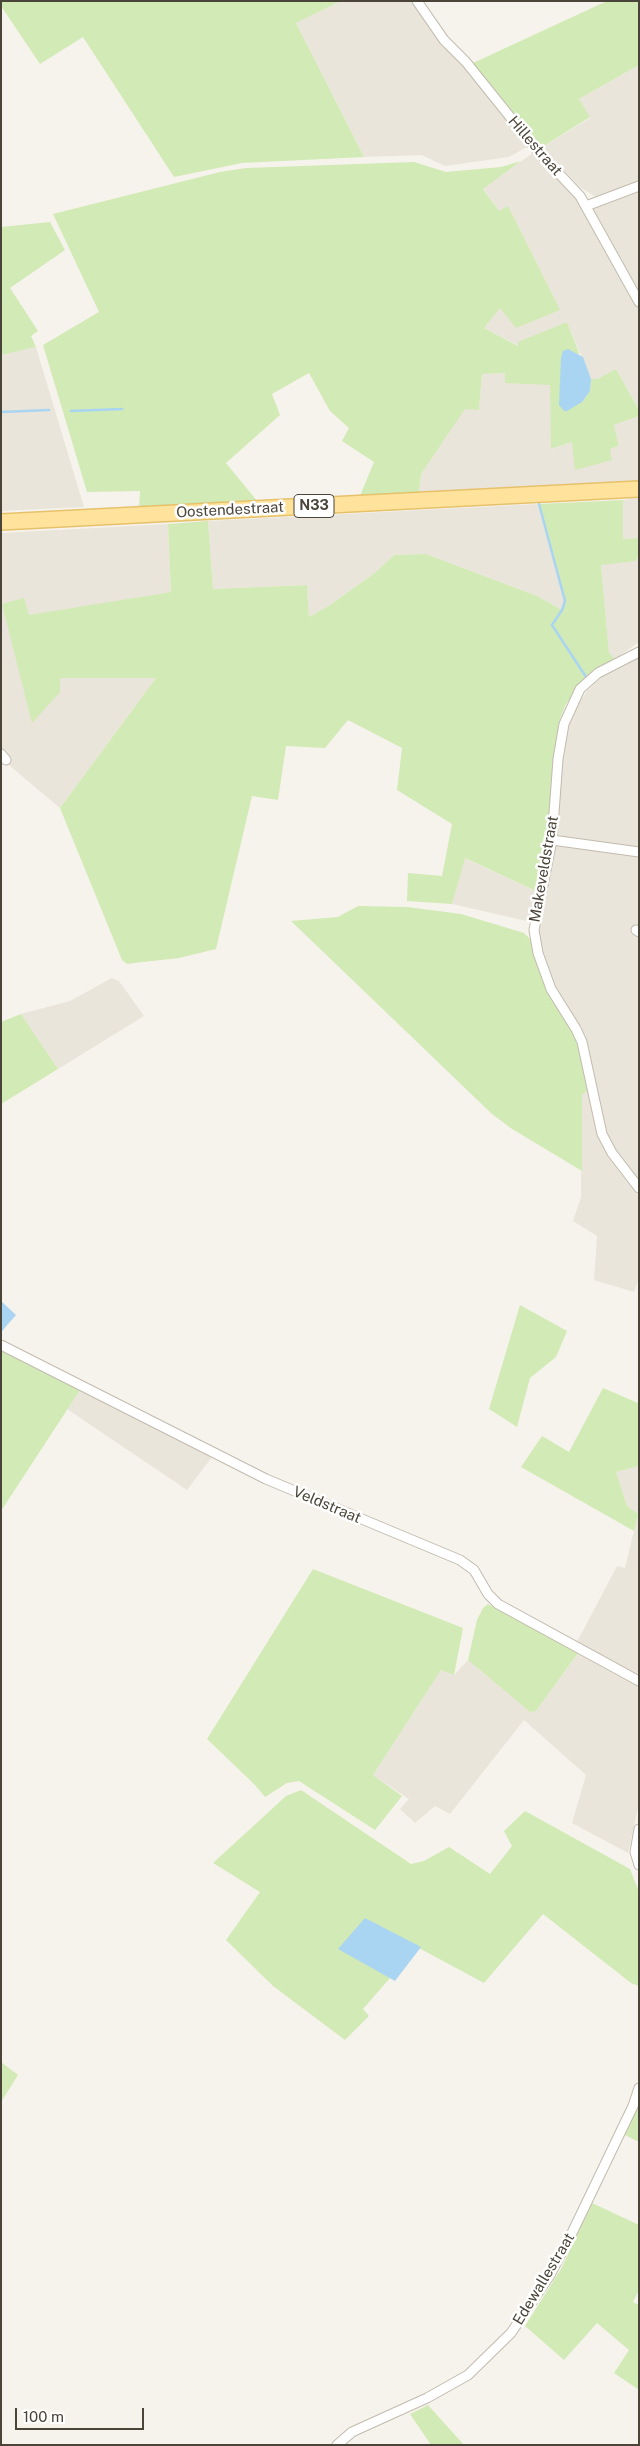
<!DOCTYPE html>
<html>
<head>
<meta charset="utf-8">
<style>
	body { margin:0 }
	#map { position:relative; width:640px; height:2446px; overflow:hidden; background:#f6f3ec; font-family:"Public Sans",sans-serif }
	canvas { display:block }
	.frame { position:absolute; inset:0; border:2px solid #4b4439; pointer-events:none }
	.scale { position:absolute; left:15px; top:2408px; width:129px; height:22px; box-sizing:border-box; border:2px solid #4b4439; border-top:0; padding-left:6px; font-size:15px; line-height:18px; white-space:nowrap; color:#4b4439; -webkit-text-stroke:4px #fff; paint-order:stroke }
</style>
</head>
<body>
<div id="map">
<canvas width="640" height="2446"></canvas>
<div class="frame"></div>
<div class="scale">100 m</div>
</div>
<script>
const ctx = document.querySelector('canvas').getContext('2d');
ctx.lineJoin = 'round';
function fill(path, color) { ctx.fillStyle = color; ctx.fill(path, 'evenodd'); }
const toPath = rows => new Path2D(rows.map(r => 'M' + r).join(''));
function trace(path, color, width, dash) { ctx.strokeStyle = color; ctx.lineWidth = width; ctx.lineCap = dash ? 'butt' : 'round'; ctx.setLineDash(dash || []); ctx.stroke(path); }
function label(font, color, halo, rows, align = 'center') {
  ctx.font = font + ' "Public Sans",sans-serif'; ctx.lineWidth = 5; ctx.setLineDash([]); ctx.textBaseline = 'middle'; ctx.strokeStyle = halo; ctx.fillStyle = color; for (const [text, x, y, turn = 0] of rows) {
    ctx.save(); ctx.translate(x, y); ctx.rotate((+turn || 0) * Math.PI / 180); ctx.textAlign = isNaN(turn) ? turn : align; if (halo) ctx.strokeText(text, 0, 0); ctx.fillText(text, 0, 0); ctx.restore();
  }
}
const residential = toPath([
	[341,1,412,1,527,147,509,157,445,166,422,155,364,157,296,23],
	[639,65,639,181,596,197,580,187,542,147,590,118,579,99],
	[533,153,577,199,639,308,639,410,616,369,597,379,591,379,567,322,519,346,484,328,500,307,508,207,499,211,483,188],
	[639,190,639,295,592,210,595,206],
	[36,347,84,507,1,511,1,355],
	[505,373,506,383,550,384,552,449,572,442,610,449,619,446,614,425,639,416,639,483,419,493,421,474,465,408,479,410,482,374],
	[639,498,639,538,623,539,623,500],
	[539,504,565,601,562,610,537,596,426,554,394,555,376,572,330,605,309,617,307,585,213,589,208,521],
	[168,524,171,592,28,616,2,604,60,678,156,678,60,808,3,760,7,756,1,747,1,533],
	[639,553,639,642,615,659,609,654,601,564,636,561],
	[639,657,639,848,558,836,555,829,566,735,574,710,588,690,604,675],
	[554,845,639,857,639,927,636,924,631,928,639,936,639,1183,618,1156,603,1128,584,1034,552,984,543,962,538,937],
	[464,858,536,891,531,922,452,904],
	[112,978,119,981,144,1016,58,1069,21,1014,70,1001],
	[589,1089,598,1129,613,1162,639,1196,639,1279,634,1292,594,1280,597,1236,573,1221,581,1197,581,1095],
	[80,1390,212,1457,187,1490,67,1409],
	[639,1466,639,1674,577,1642,617,1566,625,1568,638,1514,627,1506,616,1472],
	[578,1653,639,1686,639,1803,628,1853,572,1823,586,1775,524,1720,450,1814,435,1806,415,1823,400,1809,409,1799,373,1775,441,1670,454,1675,468,1660,530,1712,536,1711]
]);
const green = toPath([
	[1,1,341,1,296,23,364,157,242,163,174,177,83,37,40,64,1,6],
	[607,1,639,1,639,65,579,99,590,117,542,147,473,63],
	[521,161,483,189,499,211,508,206,560,310,516,328,500,308,484,328,518,346,518,342,567,322,580,355,578,353,582,402,590,391,591,379,597,379,616,369,639,410,639,416,614,425,619,446,610,449,612,460,575,470,572,442,551,449,550,385,505,383,505,373,482,374,479,410,465,409,421,474,419,493,360,496,374,462,342,441,349,428,330,411,309,373,272,394,280,415,226,463,258,502,139,508,140,491,87,492,43,345,99,312,53,214,220,172,246,168,414,162,446,172,501,167],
	[50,222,65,250,10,288,38,331,31,336,36,347,1,355,1,227],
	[623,500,623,539,639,538,639,553,636,561,601,565,609,653,615,659,586,677,566,704,559,721,545,850,536,891,465,858,452,904,407,901,408,873,442,876,452,824,397,790,402,748,348,720,325,748,286,746,278,800,252,796,216,949,179,958,134,963,127,964,122,960,60,808,156,678,60,678,60,692,32,723,2,604,24,598,29,615,171,592,168,524,208,521,213,589,307,585,309,617,330,605,376,572,394,555,426,554,537,596,562,610,565,600,539,504],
	[358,906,407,907,461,914,524,933,531,940,546,988,573,1032,581,1056,589,1089,582,1095,582,1171,512,1129,492,1114,291,921,338,917],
	[21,1014,58,1069,1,1104,1,1022],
	[520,1305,567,1331,556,1357,530,1378,517,1427,489,1409],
	[1,1351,80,1390,1,1511],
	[603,1388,638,1403,639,1466,616,1472,627,1506,638,1514,634,1531,521,1467,542,1436,569,1452],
	[313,1569,463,1628,454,1675,441,1670,373,1775,402,1796,375,1830,299,1781,287,1783,265,1797,255,1785,207,1739],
	[488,1604,578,1653,536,1711,530,1712,468,1660,477,1620,483,1608],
	[301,1790,411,1864,424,1861,449,1847,490,1874,512,1846,504,1831,525,1811,630,1869,639,1892,639,1986,631,1983,543,1914,484,1983,417,1947,363,2009,369,2016,345,2040,273,1986,226,1940,260,1892,213,1863,286,1796],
	[1,2062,18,2075,1,2102],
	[639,2100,639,2142,623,2134],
	[592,2203,639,2225,639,2290,633,2302,639,2305,639,2390,614,2373,629,2350,597,2323,564,2360,525,2326,561,2269],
	[428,2405,464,2445,431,2445,410,2414]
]);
const water = toPath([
	[568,349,583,357,591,379,590,391,582,402,567,411,564,411,559,405,561,358,563,351],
	[1,1301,16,1315,2,1331,1,1331],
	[365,1918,421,1947,395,1981,338,1949]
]);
const stream = toPath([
	[71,411,122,409],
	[1,412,49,410],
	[539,504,565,601,562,610,552,625,586,677]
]);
const minor = toPath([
	[417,1,444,40,466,62,535,148,580,196,639,302],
	[586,206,639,186],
	[639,652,598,673,580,689,564,724,558,759,552,840,534,930,538,953,551,989,576,1029,582,1042,602,1134,612,1153,639,1188],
	[1,754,6,760],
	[552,840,639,852],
	[636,930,639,932],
	[1,1345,266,1479,460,1560,474,1570,488,1594,498,1604,639,1681],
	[639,1829,635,1852,639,1865],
	[337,2445,352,2432,427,2398,468,2375,511,2333,550,2275,571,2235,633,2106,639,2088]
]);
const primary = toPath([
	[1,522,639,489]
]);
const shields = [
	[314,506,40]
];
const shieldNames = [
	["N33",314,506]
];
const streetNames = [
	["Hillestraat",535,146,49],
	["Oostendestraat",230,510,-3],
	["Makeveldstraat",544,869,-80],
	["Veldstraat",327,1505,23],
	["Edewallestraat",544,2279,-59]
];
fill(residential, '#eae5da');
fill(green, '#d2eab5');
fill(water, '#a9d4f2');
trace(stream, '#a9d4f2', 2.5);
trace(minor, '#c2bbae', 11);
trace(primary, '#e6c16a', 18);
trace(minor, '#fff', 9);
trace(primary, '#ffe39c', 15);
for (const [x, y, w] of shields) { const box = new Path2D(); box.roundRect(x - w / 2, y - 11.5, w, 23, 4); ctx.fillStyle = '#fff'; ctx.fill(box); trace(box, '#4b4439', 1); }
label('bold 14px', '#4b4439', null, shieldNames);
label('15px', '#4b4439', '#fff', streetNames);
</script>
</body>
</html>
